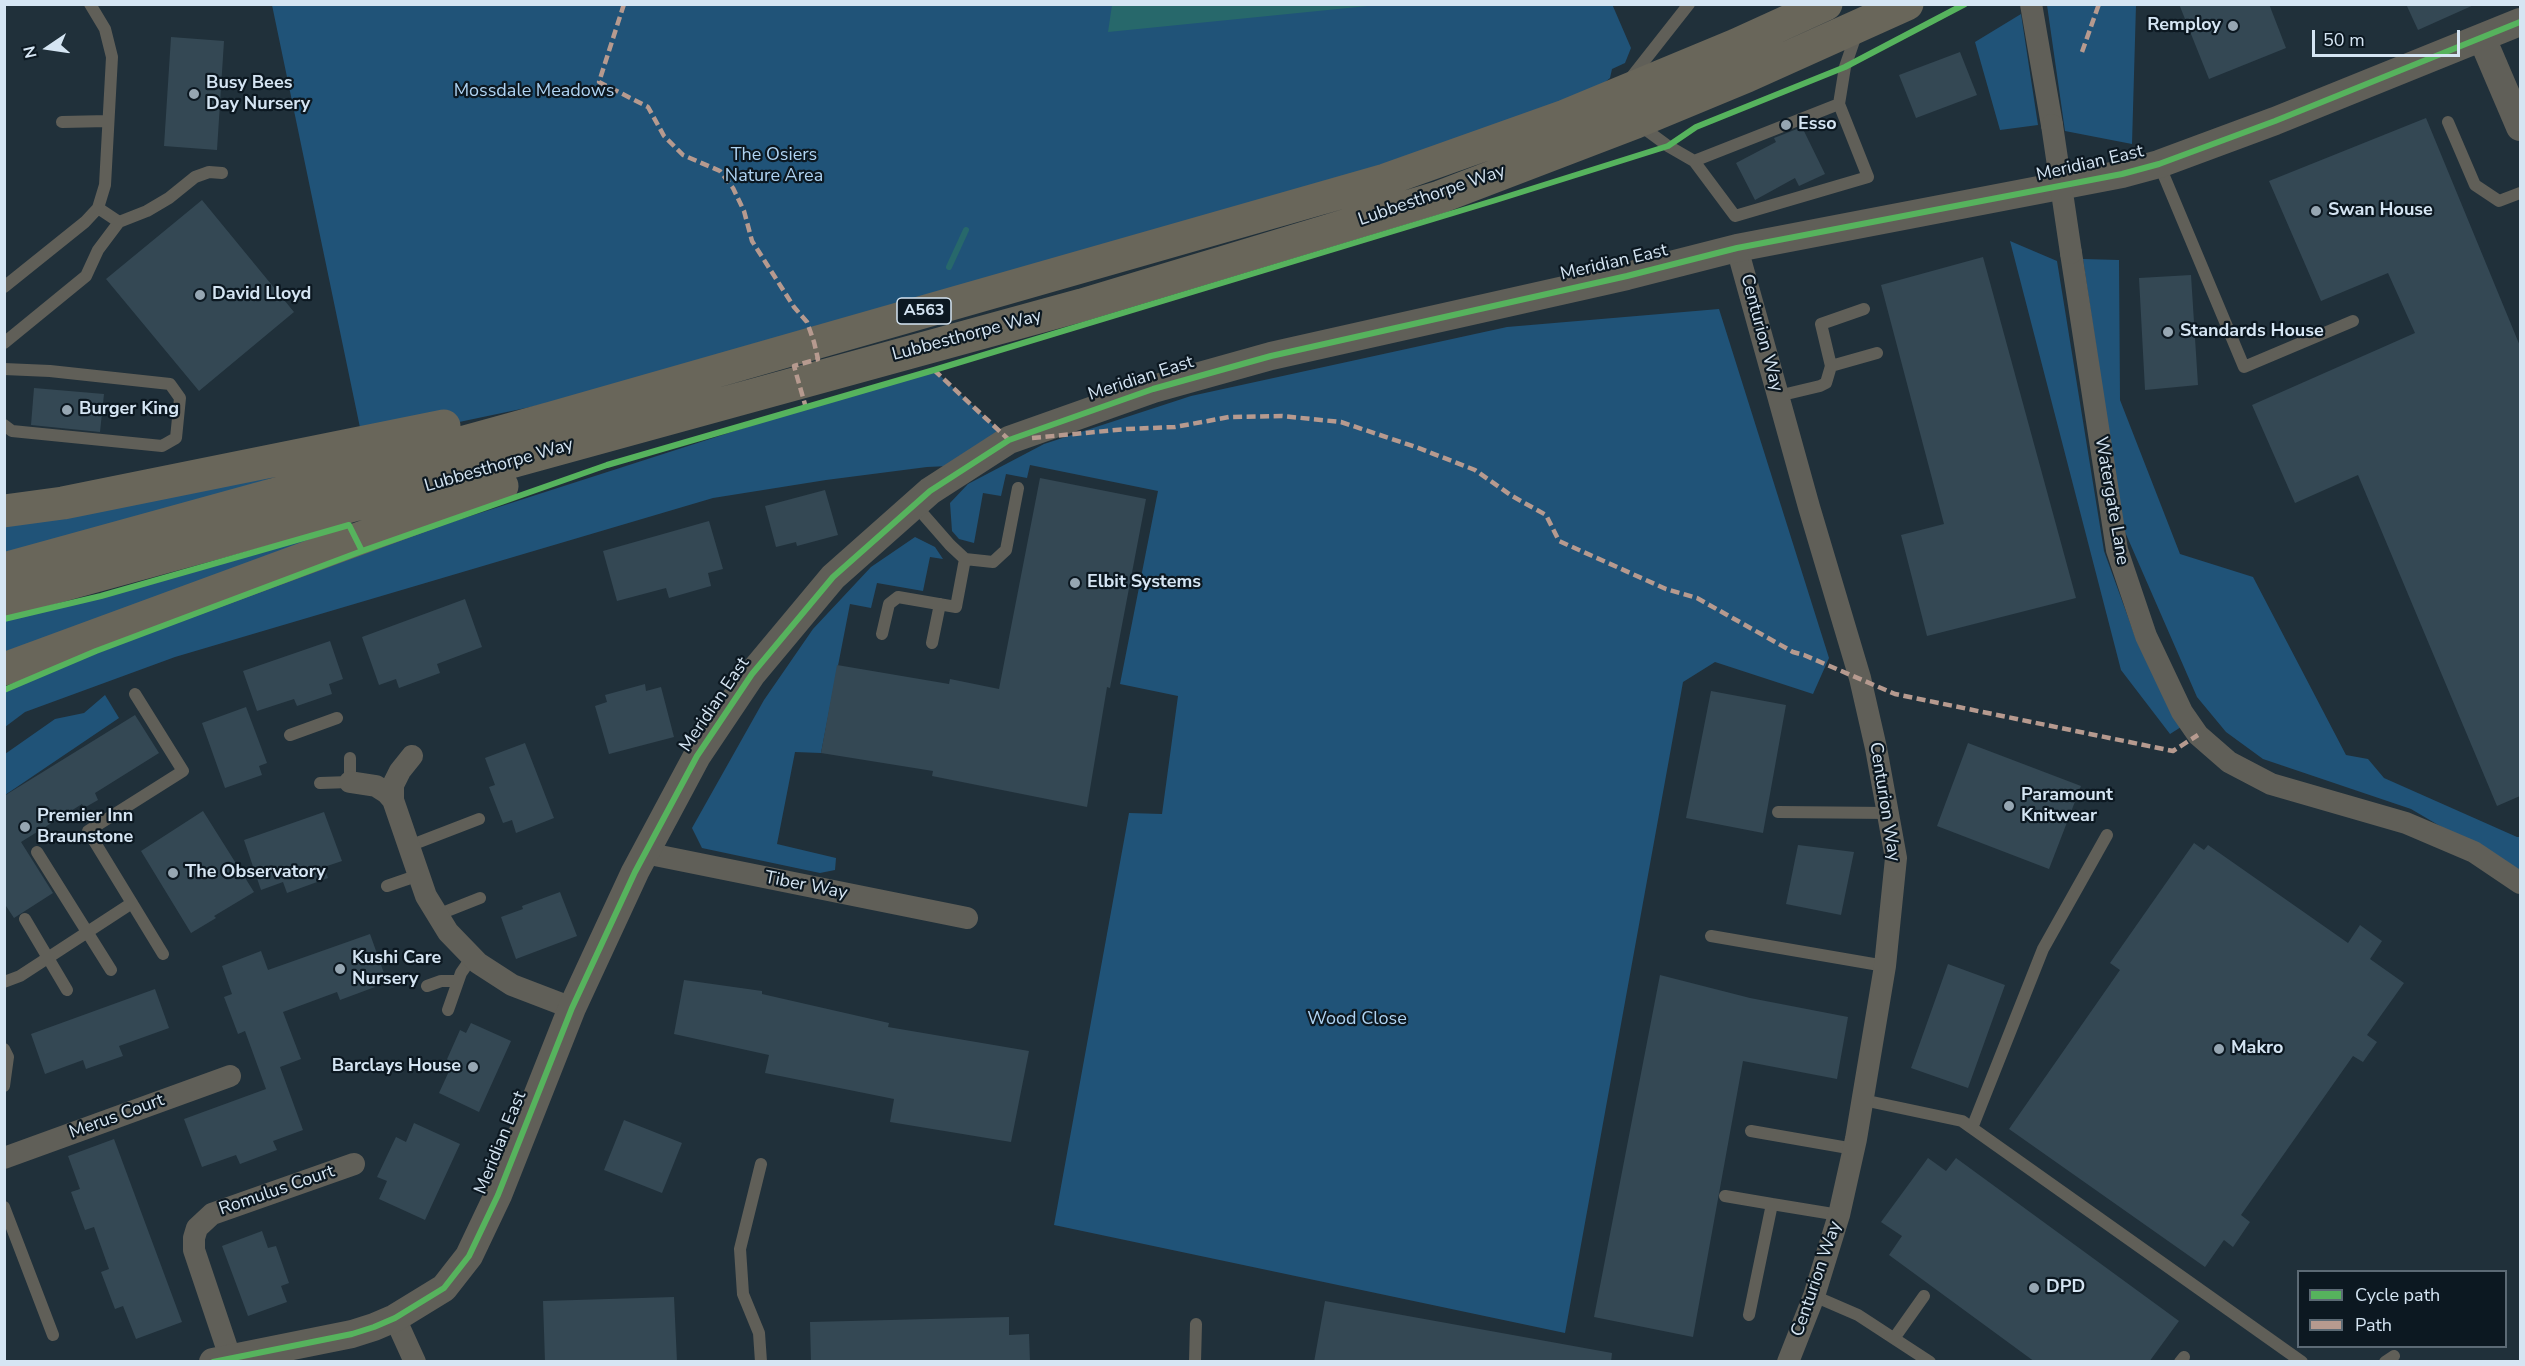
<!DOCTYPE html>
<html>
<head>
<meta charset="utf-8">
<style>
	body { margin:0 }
	#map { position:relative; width:2525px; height:1366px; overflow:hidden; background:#20303a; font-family:"Nunito Sans",sans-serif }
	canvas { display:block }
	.frame { position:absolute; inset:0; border:6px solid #d5e5f3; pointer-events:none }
	.legend { position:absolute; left:2297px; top:1270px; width:210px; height:78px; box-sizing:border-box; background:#0c1821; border:2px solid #5c6a75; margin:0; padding:8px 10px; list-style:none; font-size:18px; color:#d5e5f3 }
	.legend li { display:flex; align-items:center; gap:12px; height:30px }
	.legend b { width:30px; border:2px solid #5c6a75 }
	.north { position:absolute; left:18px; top:18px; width:60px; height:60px; -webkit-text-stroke:4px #0c1821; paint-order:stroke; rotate:257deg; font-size:16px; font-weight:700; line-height:24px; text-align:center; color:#d5e5f3 }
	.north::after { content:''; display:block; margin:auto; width:21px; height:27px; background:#d5e5f3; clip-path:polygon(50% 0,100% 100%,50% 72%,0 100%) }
	.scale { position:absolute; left:2312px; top:30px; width:148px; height:27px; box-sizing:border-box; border:3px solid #d5e5f3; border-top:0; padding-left:8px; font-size:18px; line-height:21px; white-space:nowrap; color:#d5e5f3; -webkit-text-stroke:4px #0c1821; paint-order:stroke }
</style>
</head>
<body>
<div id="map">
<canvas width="2525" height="1366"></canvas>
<div class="frame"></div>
<ul class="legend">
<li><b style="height:8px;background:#56b35d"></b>Cycle path</li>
<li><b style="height:8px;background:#b69a8f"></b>Path</li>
</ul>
<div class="north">N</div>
<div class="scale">50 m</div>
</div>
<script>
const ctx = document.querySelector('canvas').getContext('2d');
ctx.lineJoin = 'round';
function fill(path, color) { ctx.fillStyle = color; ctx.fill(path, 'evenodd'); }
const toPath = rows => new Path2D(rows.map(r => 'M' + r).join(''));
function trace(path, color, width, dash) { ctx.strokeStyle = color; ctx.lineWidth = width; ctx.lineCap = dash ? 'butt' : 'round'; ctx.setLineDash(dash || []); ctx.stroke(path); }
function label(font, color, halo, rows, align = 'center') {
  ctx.font = font + ' "Nunito Sans",sans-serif'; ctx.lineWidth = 4.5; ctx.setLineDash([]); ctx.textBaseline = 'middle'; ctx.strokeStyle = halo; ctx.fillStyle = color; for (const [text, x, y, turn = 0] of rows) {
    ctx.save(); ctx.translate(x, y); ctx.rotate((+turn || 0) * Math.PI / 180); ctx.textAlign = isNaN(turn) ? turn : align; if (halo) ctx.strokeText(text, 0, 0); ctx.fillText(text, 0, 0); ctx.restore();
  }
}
const green = toPath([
	[1612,4,1631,48,1625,63,1612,69,1610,78,1565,116,740,363,402,434,5,569,5,511,363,442,272,5],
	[2047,5,2136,5,2132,144,2065,131],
	[2021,14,2038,125,2000,130,1975,42],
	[2010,241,2057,261,2104,551,2136,639,2181,727,2170,734,2121,670],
	[2083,259,2119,260,2120,400,2180,554,2253,577,2346,755,2368,759,2384,778,2517,837,2520,837,2520,873,2411,809,2263,759,2226,732,2197,697,2122,525],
	[1719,309,1829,658,1813,694,1715,662,1683,682,1565,1333,1054,1225,1129,813,1162,814,1178,696,1120,684,1158,491,1030,465,1027,478,1006,474,1001,496,983,493,974,543,959,539,952,531,950,503,968,484,1044,444,1191,396,1507,327],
	[934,370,1009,440,971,465,927,467,826,480,713,498,175,657,25,712,5,727,5,690,96,651,362,551,806,408],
	[349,525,5,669,5,619,101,596],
	[915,537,935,547,943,559,930,557,923,591,877,583,871,608,850,604,821,753,795,752,777,844,836,858,835,870,820,873,702,848,692,828,764,700,813,629,871,567],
	[105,695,119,718,5,795,5,754,55,719,84,713]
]);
const water = toPath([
	[1112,5,1112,4,1378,5,1108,32]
]);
const stream = toPath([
	[949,267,966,230]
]);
const building = toPath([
	[2179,4,2269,4,2286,48,2209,79],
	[2406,4,2476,4,2418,30],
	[171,37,224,41,217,150,164,146],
	[1960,52,1977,95,1916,118,1899,75],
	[2426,118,2520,346,2520,796,2497,806,2358,475,2295,503,2252,405,2415,333,2388,273,2321,301,2269,181],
	[1802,127,1825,174,1799,186,1795,178,1755,200,1736,163,1776,142,1774,138],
	[202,200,294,312,199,391,106,279],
	[1983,257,2076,598,1927,636,1901,535,1944,524,1881,285],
	[2191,275,2198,385,2145,390,2139,278],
	[34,388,104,394,100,432,31,425],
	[1040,478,1146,499,1110,688,1107,687,1087,807,932,776,933,771,821,753,837,665,949,684,950,679,999,689],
	[825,490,838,535,797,546,796,542,776,547,765,506],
	[709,521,723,569,708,573,711,586,669,598,666,588,617,601,603,551],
	[465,599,482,647,437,664,440,673,399,688,396,679,379,685,362,637],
	[330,641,343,679,329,684,332,694,297,706,294,699,257,711,243,671],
	[645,684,646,691,661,687,674,737,609,754,595,706,607,702,605,695],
	[1711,691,1786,705,1763,833,1686,818],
	[246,707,267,763,259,766,262,775,225,788,202,723],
	[135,715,159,753,95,793,98,800,84,808,82,804,21,842,53,893,14,918,4,903,4,796],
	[525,743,554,818,516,833,512,820,503,823,489,787,495,785,485,758],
	[1968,743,2081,786,2049,869,1937,826],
	[203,811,254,892,214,916,216,918,191,933,141,851],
	[324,812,342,861,324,867,328,878,287,893,283,882,261,890,244,840],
	[2194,843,2204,850,2208,845,2348,943,2360,925,2382,941,2370,959,2404,983,2367,1035,2377,1042,2363,1062,2353,1056,2241,1215,2250,1222,2233,1247,2224,1240,2205,1267,2009,1129,2120,970,2110,963],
	[1798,845,1854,852,1841,915,1786,904],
	[560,892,577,936,516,959,501,917,523,909,522,906],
	[370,934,385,976,372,981,375,987,340,1000,337,992,283,1012,301,1059,280,1067,303,1130,273,1141,277,1150,240,1164,236,1155,202,1167,184,1119,266,1089,245,1031,238,1034,224,997,232,994,222,966,261,951,268,970],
	[1948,964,2005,985,1968,1088,1911,1068],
	[1660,975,1750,998,1848,1017,1837,1079,1743,1061,1693,1337,1594,1317],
	[684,980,762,991,762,994,889,1023,888,1027,1029,1051,1011,1142,890,1122,894,1099,765,1073,769,1055,674,1034],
	[155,989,169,1028,119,1046,123,1056,86,1069,83,1060,45,1074,31,1034],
	[471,1023,511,1041,479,1112,439,1093,450,1069,444,1066,460,1030,466,1033],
	[624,1120,682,1143,662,1193,604,1170],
	[414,1123,460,1144,425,1220,379,1199,387,1181,377,1177,396,1137,406,1142],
	[114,1139,182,1322,136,1339,123,1306,115,1309,101,1272,109,1269,94,1227,85,1230,71,1192,80,1189,68,1156],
	[1928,1158,1946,1171,1956,1158,2179,1321,2149,1362,2035,1362,1889,1255,1902,1236,1881,1222],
	[262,1231,268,1248,276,1246,289,1283,281,1286,287,1302,248,1316,222,1246],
	[674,1297,677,1362,545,1362,543,1301],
	[1325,1301,1612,1353,1611,1362,1314,1362],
	[1009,1317,1009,1335,1029,1334,1030,1362,811,1362,810,1322]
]);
const service = toPath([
	[1630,79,1689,4],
	[62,122,108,121],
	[2448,122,2475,185,2499,201,2520,193],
	[1638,124,1668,146,1694,161,1839,104,1845,67,1857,32],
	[1694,161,1735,216,1868,177,1839,104],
	[2159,164,2244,367,2353,321],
	[98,208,119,222],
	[4,287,85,222,98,208,105,185,112,57,105,29,90,4],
	[4,343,86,276,98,250,119,222,147,211,169,198,195,177,209,172,222,173],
	[1831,366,1821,324,1864,309],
	[4,369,50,371,170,384,180,398,176,438,162,446,12,431,4,425],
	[1778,396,1820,386,1826,383,1831,366,1877,353],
	[965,559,993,562,1006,550,1018,488],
	[882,634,889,604,898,597,956,607,965,559,950,545,915,505],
	[932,643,940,604],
	[135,694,183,771,88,831,163,954],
	[290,735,337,718],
	[320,783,350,782,350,758],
	[1778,812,1888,813],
	[409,846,479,819],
	[37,852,111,970],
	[387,886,419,875],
	[437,915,480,898],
	[25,919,67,990],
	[1711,936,1885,966],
	[4,982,20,976,132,903],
	[427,986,441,981,458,981],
	[448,1010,461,973,472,957],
	[4,1049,8,1057,4,1086],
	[1863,1100,1962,1121,2302,1362],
	[1972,1128,2043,949,2107,835],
	[1751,1131,1854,1149],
	[761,1164,740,1249,743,1294,759,1333,761,1362],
	[1725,1196,1772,1204,1749,1315],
	[1772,1204,1839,1215],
	[4,1207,53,1335],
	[1814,1296,1858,1315,1930,1362],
	[1895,1337,1924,1296],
	[1195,1362,1196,1324],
	[2180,1362,2184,1357],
	[2385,1362,2394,1356]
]);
const minor = toPath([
	[2031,4,2052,125],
	[1737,248,1809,507,1860,678,1876,748,1896,858,1885,966,1856,1139,1839,1215,1814,1296,1788,1362],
	[2071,253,2117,550,2146,636,2182,712,2198,735,2229,762,2271,784,2406,823,2474,852,2520,883],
	[350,782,376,786,387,793,393,800,426,896,448,932,478,963,512,985,572,1008],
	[393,800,393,785,400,771,412,756],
	[645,853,967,918],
	[4,1158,230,1076],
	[395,1318,415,1362],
	[230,1357,194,1250,194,1238,197,1228,212,1214,354,1164]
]);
const tertiary = toPath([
	[2482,38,2520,127],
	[213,1362,352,1334,374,1327,395,1318,444,1288,469,1256,498,1195,572,1008,635,872,697,756,752,674,833,577,930,491,1009,440,1153,389,1271,356,1627,276,1737,248,2122,174,2159,164,2275,121,2520,22]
]);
const trunk = toPath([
	[4,511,63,503,444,426],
	[4,569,552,418,1385,180,1565,116,1736,45,1826,4],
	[4,601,1082,305,1440,197,1636,122,1747,76,1907,4],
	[4,669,502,486]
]);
const minorBridge = toPath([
	[2052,125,2071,253]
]);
const quiet = toPath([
	[624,4,599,82,648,107,664,136,683,155,720,171,733,188,744,211,752,241,794,307,807,322,814,342,818,359,794,366,806,408],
	[2082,52,2099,4],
	[934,370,1009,440,1014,440],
	[1032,438,1127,429,1175,427,1229,417,1282,416,1341,422,1416,447,1475,470,1512,496,1546,515,1559,541,1666,589,1697,598,1793,652,1804,655,1895,694,2173,751,2198,735]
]);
const cycleway = toPath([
	[4,619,101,596,349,525,362,551],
	[4,690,96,651,362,551,607,465,934,370,1496,200,1668,146,1696,127,1845,67,1965,4],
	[213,1362,352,1334,374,1327,395,1318,444,1288,469,1256,498,1195,572,1008,635,872,697,756,752,674,833,577,930,491,1009,440,1153,389,1271,356,1627,276,1737,248,2122,174,2159,164,2275,121,2520,22]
]);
const markers = [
	[2233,26,6,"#96a6b2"],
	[194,94,6,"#96a6b2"],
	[1786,125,6,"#96a6b2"],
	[2316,211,6,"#96a6b2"],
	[200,295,6,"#96a6b2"],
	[2168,332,6,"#96a6b2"],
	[67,410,6,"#96a6b2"],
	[1075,583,6,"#96a6b2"],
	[2009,806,6,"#96a6b2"],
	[25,827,6,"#96a6b2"],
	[173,873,6,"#96a6b2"],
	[340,969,6,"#96a6b2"],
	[2219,1049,6,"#96a6b2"],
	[473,1067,6,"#96a6b2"],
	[2034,1288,6,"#96a6b2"]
];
const shields = [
	[924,311,54]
];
const shieldNames = [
	["A563",924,311]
];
const poiNames = [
	["Remploy",2221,26,"right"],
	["Busy Bees",206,84],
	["Day Nursery",206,105],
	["Esso",1798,125],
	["Swan House",2328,211],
	["David Lloyd",212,295],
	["Standards House",2180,332],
	["Burger King",79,410],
	["Elbit Systems",1087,583],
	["Paramount",2021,796],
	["Knitwear",2021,817],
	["Premier Inn",37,817],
	["Braunstone",37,838],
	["The Observatory",185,873],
	["Kushi Care",352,959],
	["Nursery",352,980],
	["Makro",2231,1049],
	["Barclays House",461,1067,"right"],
	["DPD",2046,1288]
];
const parkNames = [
	["Mossdale Meadows",534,92],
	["The Osiers",774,156],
	["Nature Area",774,177],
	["Wood Close",1357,1020]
];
const streetNames = [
	["Meridian East",2090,164,-13],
	["Lubbesthorpe Way",1432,196,-19],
	["Meridian East",1614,263,-13],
	["Centurion Way",1761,333,75],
	["Lubbesthorpe Way",967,336,-15],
	["Meridian East",1141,379,-18],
	["Lubbesthorpe Way",499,466,-16],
	["Watergate Lane",2111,501,80],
	["Meridian East",715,705,-56],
	["Centurion Way",1884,802,81],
	["Tiber Way",806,886,11],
	["Merus Court",117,1117,-20],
	["Meridian East",501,1143,-68],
	["Romulus Court",277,1191,-19],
	["Centurion Way",1817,1279,-71]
];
fill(green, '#205378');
fill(water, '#27686b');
trace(stream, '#27686b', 6);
fill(building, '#344854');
trace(service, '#605f58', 12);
trace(minor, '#605f58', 22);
trace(tertiary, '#605f58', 28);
trace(trunk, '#69665a', 33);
trace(minorBridge, '#605f58', 22);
trace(quiet, '#b69a8f', 4.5, [9, 4.5]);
trace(cycleway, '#56b35d', 6);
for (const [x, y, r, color] of markers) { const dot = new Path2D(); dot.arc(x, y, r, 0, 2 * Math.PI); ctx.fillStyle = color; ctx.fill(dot); trace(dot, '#0c1821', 2); }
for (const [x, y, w] of shields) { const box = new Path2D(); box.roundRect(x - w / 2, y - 13, w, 26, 4.5); ctx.fillStyle = '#0c1821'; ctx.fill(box); trace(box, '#d5e5f3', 1.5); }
label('bold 16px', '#d5e5f3', null, shieldNames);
label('bold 18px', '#d5e5f3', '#0c1821', poiNames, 'left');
label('18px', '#b0d4f3', '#0c1821', parkNames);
label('18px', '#d5e5f3', '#0c1821', streetNames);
</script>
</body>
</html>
